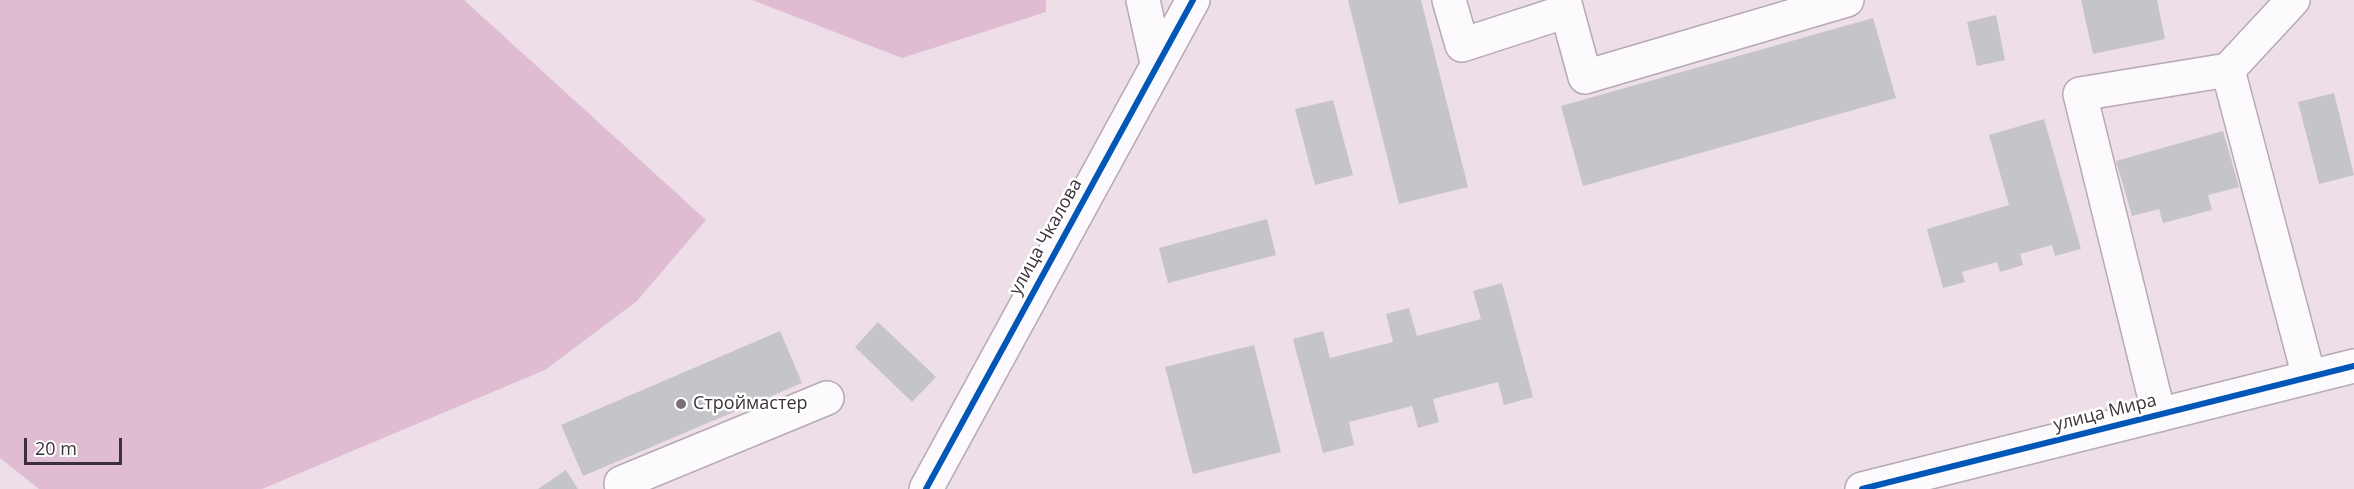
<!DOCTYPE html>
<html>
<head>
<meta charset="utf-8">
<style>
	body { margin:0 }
	#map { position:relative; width:2354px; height:489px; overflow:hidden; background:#eedee8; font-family:"Open Sans",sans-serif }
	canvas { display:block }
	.scale { position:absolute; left:24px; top:438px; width:98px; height:27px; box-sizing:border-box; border:3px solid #3d3139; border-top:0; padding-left:8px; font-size:18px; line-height:21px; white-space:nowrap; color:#3d3139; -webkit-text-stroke:4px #fff; paint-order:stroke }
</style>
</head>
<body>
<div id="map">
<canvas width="2354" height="489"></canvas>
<div class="scale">20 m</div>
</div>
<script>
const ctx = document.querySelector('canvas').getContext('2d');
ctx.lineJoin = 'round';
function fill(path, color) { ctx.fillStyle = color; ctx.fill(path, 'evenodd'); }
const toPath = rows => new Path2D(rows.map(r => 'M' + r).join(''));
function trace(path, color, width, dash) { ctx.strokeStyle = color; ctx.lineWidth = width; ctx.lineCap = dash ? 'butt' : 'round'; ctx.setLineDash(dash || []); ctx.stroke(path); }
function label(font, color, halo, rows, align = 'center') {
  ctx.font = font + ' "Open Sans",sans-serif'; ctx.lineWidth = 5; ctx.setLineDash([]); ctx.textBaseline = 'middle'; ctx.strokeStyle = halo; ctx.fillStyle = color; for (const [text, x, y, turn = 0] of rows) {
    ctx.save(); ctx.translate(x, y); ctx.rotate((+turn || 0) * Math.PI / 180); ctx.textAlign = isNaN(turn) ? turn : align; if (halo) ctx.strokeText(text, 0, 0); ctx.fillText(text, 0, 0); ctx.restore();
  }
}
const green = toPath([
	[0,0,464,0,706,220,637,301,545,370,262,489,39,489,0,458],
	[752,0,1046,0,1046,12,902,58]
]);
const building = toPath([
	[1348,0,1421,0,1468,187,1399,204],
	[2081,0,2157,0,2165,39,2093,54],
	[1996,15,2005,60,1977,66,1967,22],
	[1873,18,1896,98,1583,186,1561,106],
	[2334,93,2354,175,2319,184,2298,102],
	[1333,100,1353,175,1315,185,1295,109],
	[2044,119,2081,249,2055,256,2052,245,2020,254,2023,265,2000,272,1997,262,1962,272,1965,282,1943,288,1927,229,2009,205,1989,135],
	[2223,131,2239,187,2208,195,2212,210,2163,223,2159,209,2132,216,2116,161],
	[1267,219,1276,255,1168,283,1159,248],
	[1502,283,1533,397,1504,405,1498,382,1433,399,1439,422,1418,428,1412,406,1349,422,1354,445,1323,453,1293,339,1323,331,1330,358,1393,342,1386,314,1409,308,1417,336,1481,319,1473,291],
	[878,322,936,377,912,402,855,347],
	[780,331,802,383,583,476,561,425],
	[1254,345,1281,452,1193,474,1165,367],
	[566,470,578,489,538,489]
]);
const minor = toPath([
	[1143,0,1157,63],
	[1449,0,1462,45,1567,11],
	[1564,0,1585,77,1847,0],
	[2228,70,2293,0],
	[2159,415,2080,94,2228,70,2309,377],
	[622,489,621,483,827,398],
	[926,489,1193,0],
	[1862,489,2354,366]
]);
const cycleway = toPath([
	[926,489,1193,0],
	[1862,489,2354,366]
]);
const markers = [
	[681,404,6,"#7b6e76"]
];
const streetNames = [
	["улица Чкалова",1046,237,-61],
	["улица Мира",2105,413,-14]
];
const poiNames = [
	["Строймастер",693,404]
];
fill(green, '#dfbcd2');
fill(building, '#c4c4c9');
trace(minor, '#b6aab2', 36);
trace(minor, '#fcfafc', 33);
trace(cycleway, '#0057b8', 6);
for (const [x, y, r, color] of markers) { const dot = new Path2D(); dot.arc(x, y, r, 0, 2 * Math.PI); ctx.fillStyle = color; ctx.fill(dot); trace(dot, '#fff', 2); }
label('18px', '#3d3139', '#fff', streetNames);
label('18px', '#3d3139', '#fff', poiNames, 'left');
</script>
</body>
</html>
